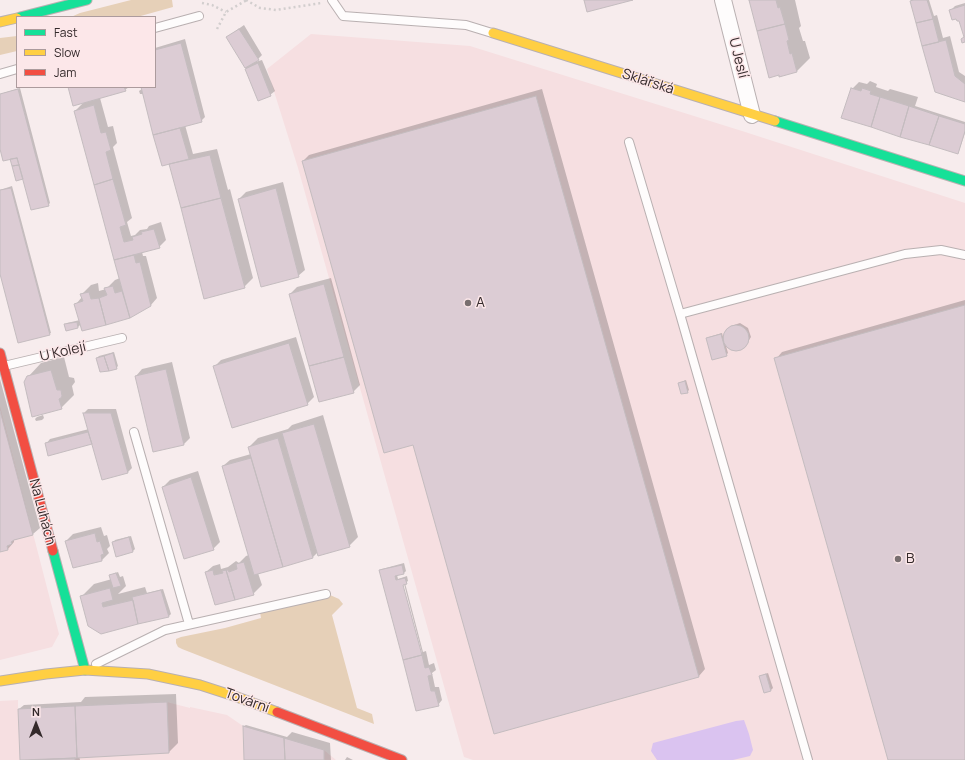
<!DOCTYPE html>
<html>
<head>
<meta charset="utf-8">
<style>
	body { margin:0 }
	#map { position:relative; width:965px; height:760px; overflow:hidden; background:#f7eced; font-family:Manrope,sans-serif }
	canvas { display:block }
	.legend { position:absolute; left:16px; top:16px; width:140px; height:72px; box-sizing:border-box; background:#fce7e9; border:1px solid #ac9b9d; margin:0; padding:5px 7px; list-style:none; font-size:12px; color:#342a2b }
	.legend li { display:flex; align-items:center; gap:8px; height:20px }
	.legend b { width:20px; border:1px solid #ac9b9d }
	.north { position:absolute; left:16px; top:704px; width:40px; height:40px; -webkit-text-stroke:3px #fce7e9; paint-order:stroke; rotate:0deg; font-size:11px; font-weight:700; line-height:16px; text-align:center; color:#342a2b }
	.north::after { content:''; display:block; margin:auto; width:14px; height:18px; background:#342a2b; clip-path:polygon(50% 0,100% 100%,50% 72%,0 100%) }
</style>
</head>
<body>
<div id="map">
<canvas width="965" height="760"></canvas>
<ul class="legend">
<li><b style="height:5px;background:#16e098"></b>Fast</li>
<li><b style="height:5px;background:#ffcf43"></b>Slow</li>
<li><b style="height:5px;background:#f24e42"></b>Jam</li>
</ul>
<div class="north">N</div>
</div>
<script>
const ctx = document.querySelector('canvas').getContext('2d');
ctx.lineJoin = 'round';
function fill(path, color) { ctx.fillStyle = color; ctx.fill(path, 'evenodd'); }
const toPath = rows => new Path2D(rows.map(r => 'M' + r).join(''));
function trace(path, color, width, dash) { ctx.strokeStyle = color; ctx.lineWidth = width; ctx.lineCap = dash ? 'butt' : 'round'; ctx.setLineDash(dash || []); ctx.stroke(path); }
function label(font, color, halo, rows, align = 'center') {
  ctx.font = font + ' Manrope,sans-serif'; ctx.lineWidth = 3; ctx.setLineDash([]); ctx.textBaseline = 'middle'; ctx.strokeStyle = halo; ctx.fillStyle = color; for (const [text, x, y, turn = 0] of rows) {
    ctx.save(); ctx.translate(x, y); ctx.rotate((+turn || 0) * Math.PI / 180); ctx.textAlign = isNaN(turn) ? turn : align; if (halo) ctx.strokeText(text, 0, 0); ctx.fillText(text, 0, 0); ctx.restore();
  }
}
const built = toPath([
	[311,34,470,46,742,131,965,203,965,760,473,760,464,757,298,168,267,69],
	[0,406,59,634,52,647,0,660],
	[18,700,18,709,167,702,190,708,190,707,227,715,243,726,324,750,336,760,0,760,0,701]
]);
const green = toPath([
	[131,0,172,0,173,7,137,17,71,17,80,13],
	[17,36,17,51,0,55,0,38],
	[330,595,339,599,343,604,332,615,357,708,372,714,374,724,182,649,178,647,176,643,176,639,181,637,225,628,261,618,260,612]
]);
const water = toPath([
	[744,720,749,734,753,750,750,756,733,760,657,760,651,751,653,743,736,721]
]);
const shadow = toPath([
	[750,0,795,0,801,26,799,28,803,41,805,41,810,58,797,71,780,76],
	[911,0,929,0,934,16,937,15,943,38,950,36,959,72,965,76,965,101,936,92],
	[965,3,965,37,960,19,950,11,955,6],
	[244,25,262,55,255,62,262,60,275,91,270,95,259,100,246,68,227,37],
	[185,39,205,117,201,121,185,125,193,154,217,149,228,190,230,189,253,278,244,287,173,162,162,165,143,94,140,94,139,91,142,89,142,87,155,87,155,48],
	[870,81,877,84,876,87,888,91,890,89,918,97,915,106,965,122,965,133,959,151,957,153,852,89,859,82,867,84],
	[69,87,129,87,125,90,100,98,108,127,113,126,117,143,113,147,132,218,127,222,131,236,135,235,140,230,147,229,149,226,161,222,166,240,159,247,142,252,143,256,146,256,157,298,151,305,129,317,81,324,78,327,65,325,67,323,80,320,76,304,82,297,82,294,91,285,98,283,99,291,106,289,115,280,120,278,75,111,84,102],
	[20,88,50,203,48,205,23,178,11,158,0,145,0,94],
	[542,89,705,669,699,676,413,443,303,161,309,155],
	[283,182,305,270,298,276,239,199,246,192],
	[12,186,51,333,49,334,0,270,0,190],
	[331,278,360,385,353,392,290,294,297,287],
	[965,300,965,760,889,760,776,359,782,352],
	[740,323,748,328,751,337,744,348,735,350,726,346,728,353,726,355,707,339,709,337,722,333,723,337,731,326],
	[296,337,314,397,307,404,214,367,221,360],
	[114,352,118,366,116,368,97,358,99,356],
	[64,357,69,377,74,378,75,382,72,386,74,395,61,408,28,377,41,363],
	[172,362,190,438,184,444,136,376,142,369],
	[0,379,40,528,33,534,14,540,14,542,8,549,0,551],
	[686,380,689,390,687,392,679,383],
	[88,409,116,409,132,468,128,472,103,479,93,443,46,444,50,439,89,429,84,413],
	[43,415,44,418,42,420,36,421,35,419,37,417],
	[323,415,358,537,349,546,318,552,313,557,258,573,262,585,253,594,206,572,213,566,220,564,221,569,228,567,236,561,239,563,246,556,249,555,223,466,230,460,251,454,249,447,258,438,288,429,292,425],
	[198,471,220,542,213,549,163,487,170,480],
	[101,527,104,536,107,535,110,546,107,549,109,553,102,560,66,541,73,534],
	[131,536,135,549,133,551,114,542,115,540],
	[404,563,406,571,404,573,397,575,398,579,407,576,408,581,405,583,423,652,426,651,429,665,434,663,436,670,432,673,435,687,439,687,442,700,438,705,417,710,380,571,382,569],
	[401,580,403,580,422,653,420,653],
	[118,572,120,577,123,576,126,586,118,594,145,587,147,593,163,589,171,614,169,616,101,633,81,597,94,584,112,579,111,575],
	[768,673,773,688,771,690,760,676],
	[176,694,178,743,169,752,79,756,80,760,29,760,31,759,19,709,24,705,81,702,85,697],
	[246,725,287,737,292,732,330,743,331,760,245,760,244,726],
	[347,757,353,760,345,760]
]);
const building = toPath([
	[584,0,633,0,587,12,584,0],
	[749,0,776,0,778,8,780,7,785,24,757,31,749,0],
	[913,0,927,0,933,19,916,23,910,1,913,0],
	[965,5,965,42,962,43,961,39,964,37,959,21,957,21,956,19,952,20,949,10,965,5],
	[933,19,939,42,922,46,916,23,933,19],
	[785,24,789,40,787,41,790,54,792,53,797,72,779,77,779,75,769,78,757,31,785,24],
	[239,29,259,60,245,68,226,37,239,29],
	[946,40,955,76,965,84,965,102,935,92,922,46,946,40],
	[181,43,202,122,153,135,141,87,155,87,155,50,181,43],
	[258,63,271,96,258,101,245,69,258,63],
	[68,87,124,87,126,91,73,106,68,87],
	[851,88,861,91,862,88,871,91,870,94,880,97,871,127,841,118,851,88],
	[18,89,49,206,31,210,17,158,3,161,0,149,0,94,18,89],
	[536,96,699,677,494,734,413,445,384,453,302,161,536,96],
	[880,97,909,106,900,137,871,127,880,97],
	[94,105,101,133,106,132,111,150,106,152,113,179,94,185,74,111,94,105],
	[909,106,939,116,929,145,900,137,909,106],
	[939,116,965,124,965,131,958,154,929,145,939,116],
	[180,128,189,159,162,166,153,135,180,128],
	[210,155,221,198,181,208,169,164,210,155],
	[17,158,19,165,12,166,10,159,17,158],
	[19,165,23,179,16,181,12,166,19,165],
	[113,179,126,225,120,227,124,242,133,240,132,237,142,234,141,232,154,229,160,248,114,260,94,185,113,179],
	[11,188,50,335,18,343,0,274,0,190,11,188],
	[276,188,299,277,261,287,238,199,276,188],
	[221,198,245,288,204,299,181,208,221,198],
	[134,255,136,263,140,262,151,306,130,318,114,260,134,255],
	[324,284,344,357,309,366,289,294,324,284],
	[113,286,115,293,122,291,130,318,106,325,99,298,107,295,104,288,113,286],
	[89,292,91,299,99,298,106,325,82,331,74,304,83,301,80,294,89,292],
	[965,305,965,760,888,760,774,358,965,305],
	[77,322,78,328,66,331,64,324,77,322],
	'723 338a13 13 0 1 1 26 0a13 13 0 1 1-26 0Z',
	[721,334,727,356,712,360,706,338,721,334],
	[289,343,308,405,232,428,213,366,289,343],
	[113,353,117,369,109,371,104,356,113,353],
	[104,356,109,371,100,372,96,358,104,356],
	[344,357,354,393,319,402,309,366,344,357],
	[166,369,184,445,153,452,135,376,166,369],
	[51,370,57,390,61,390,62,396,61,398,59,399,62,409,32,417,24,382,27,376,51,370],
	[685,381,688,393,681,394,678,383,685,381],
	[0,411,33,535,14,540,11,542,12,544,7,546,8,550,0,552,0,411],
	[83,413,111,413,128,473,102,480,83,413],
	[314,424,350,547,318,556,282,433,314,424],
	[88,432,92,444,48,456,45,443,88,432],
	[278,438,313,558,283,567,248,447,278,438],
	[251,458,283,567,254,575,222,466,251,458],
	[191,477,214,550,184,559,162,487,191,477],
	[95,533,97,542,100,541,104,554,101,555,102,561,73,568,65,541,95,533],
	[129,537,133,552,116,557,112,542,129,537],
	[244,562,254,595,235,600,226,570,228,570,229,572,237,569,236,564,244,562],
	[402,565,404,574,395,576,396,580,405,578,407,584,403,585,422,655,403,660,379,570,402,565],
	[213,570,214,575,223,573,222,571,226,570,235,600,215,605,205,572,213,570],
	[116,573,121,586,113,588,109,575,116,573],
	[110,588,113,600,102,603,103,607,133,600,138,624,101,634,88,626,80,596,110,588],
	[161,590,169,617,138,624,132,597,161,590],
	[422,655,425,668,429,667,432,675,428,676,431,691,435,691,439,706,416,711,403,660,422,655],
	[766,674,771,691,764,693,759,676,766,674],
	[167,702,169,753,77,758,75,706,167,702],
	[75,706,77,758,20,760,18,709,75,706],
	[243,726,284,738,285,760,244,760,243,726],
	[284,738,324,750,324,760,285,760,284,738],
	[75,758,75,760,35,760,75,758]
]);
const path = toPath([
	[246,0,260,8,276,10,321,3],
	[202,3,212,5,226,12],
	[217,29,226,12,247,0]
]);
const lane = toPath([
	[332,0,343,16,466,25,492,33],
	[155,28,199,16],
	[0,74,17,69],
	[629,142,680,314],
	[4,366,122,338],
	[134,432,189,624],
	[96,664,165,630,326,594],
	[808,760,680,314,905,254,941,250,965,255]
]);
const street = toPath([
	[723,0,752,115]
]);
const fast = toPath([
	[20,17,87,0],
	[775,121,965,181],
	[53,551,85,670]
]);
const slow = toPath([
	[0,22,17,18],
	[493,33,775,121],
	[0,681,46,674,85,670,148,674,200,685,237,697,277,712]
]);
const jam = toPath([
	[0,353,53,551],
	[277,712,402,760]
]);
const markers = [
	[468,303,4,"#786e6f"],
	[898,559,4,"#786e6f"]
];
const streetNames = [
	["U Jeslí",738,58,76],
	["Sklářská",648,82,18],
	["U Kolejí",63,352,-13],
	["Na Luhách",42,512,75],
	["Tovární",247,701,20]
];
const poiNames = [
	["A",476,303],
	["B",906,559]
];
fill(built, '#f6dfe1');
fill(green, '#e6d0b8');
fill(water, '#dac3f0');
fill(shadow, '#0003');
fill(building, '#dcccd4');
trace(building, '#c4bcbf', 1);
trace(lane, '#b9b0b1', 10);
trace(street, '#b9b0b1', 18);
trace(fast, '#b9b0b1', 11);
trace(slow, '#b9b0b1', 11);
trace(jam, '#b9b0b1', 11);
trace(path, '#d2cece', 2.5, [2, 3]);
trace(lane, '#fefcfc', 8);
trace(street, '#fefcfc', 16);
trace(fast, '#16e098', 9);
trace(slow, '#ffcf43', 9);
trace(jam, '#f24e42', 9);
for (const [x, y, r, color] of markers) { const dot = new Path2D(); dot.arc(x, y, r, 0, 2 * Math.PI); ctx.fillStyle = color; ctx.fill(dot); trace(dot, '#fce7e9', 1.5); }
label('14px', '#342a2b', '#fce7e9', streetNames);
label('14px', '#342a2b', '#fce7e9', poiNames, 'left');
</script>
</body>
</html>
